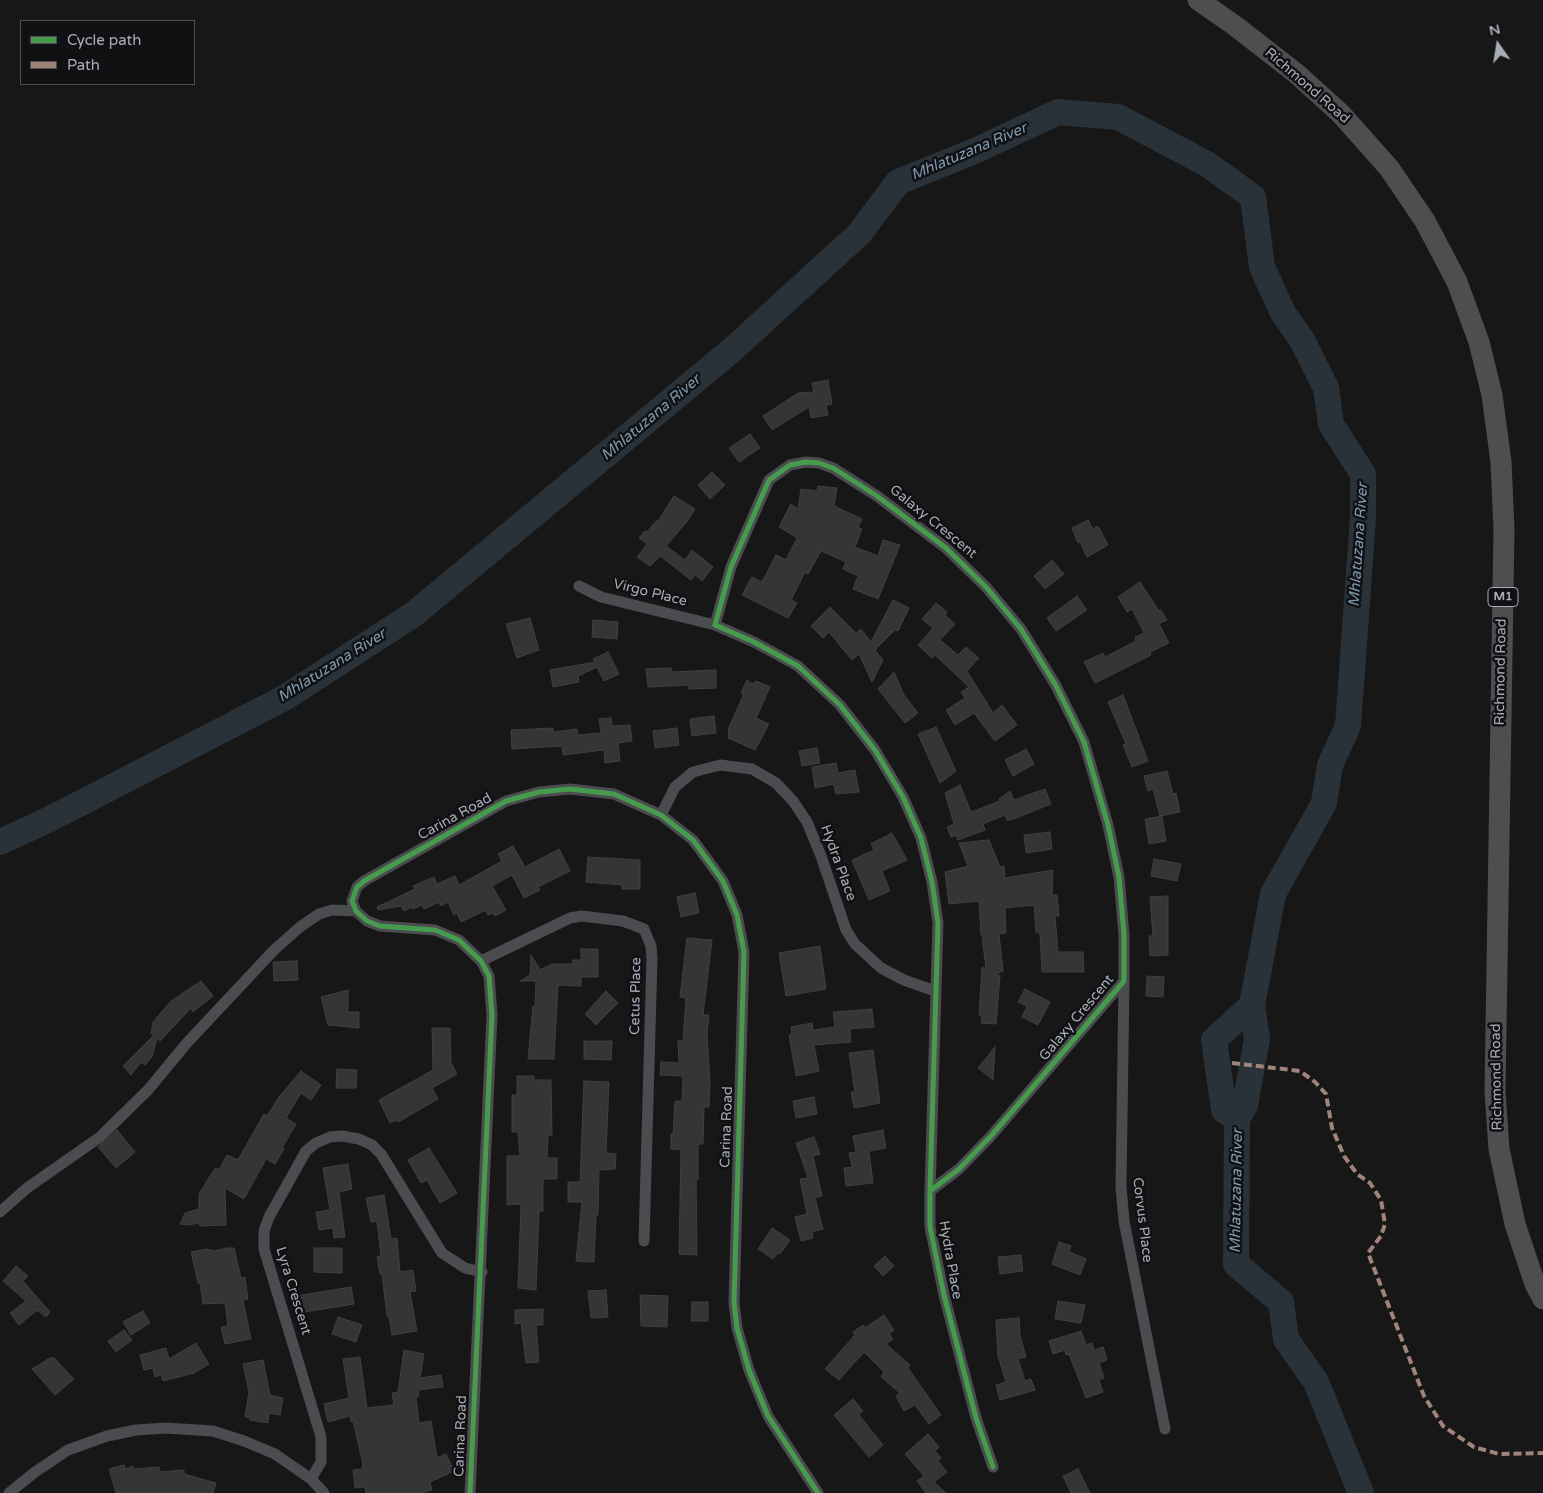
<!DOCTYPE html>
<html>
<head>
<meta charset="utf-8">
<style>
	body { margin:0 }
	#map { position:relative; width:1543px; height:1493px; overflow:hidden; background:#171717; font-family:"Varela Round",sans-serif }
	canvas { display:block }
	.legend { position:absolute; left:20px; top:20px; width:175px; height:65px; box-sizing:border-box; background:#111113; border:1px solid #4d4f55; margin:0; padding:6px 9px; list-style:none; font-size:15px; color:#a8adb8 }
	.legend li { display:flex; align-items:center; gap:10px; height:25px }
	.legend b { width:25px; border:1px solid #4d4f55 }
	.north { position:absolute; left:1473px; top:20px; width:50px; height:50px; -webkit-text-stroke:4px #111113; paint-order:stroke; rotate:347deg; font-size:14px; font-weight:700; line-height:20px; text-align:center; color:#a8adb8 }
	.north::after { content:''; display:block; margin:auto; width:18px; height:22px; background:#a8adb8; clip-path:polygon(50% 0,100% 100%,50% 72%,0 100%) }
</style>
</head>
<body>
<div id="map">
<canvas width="1543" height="1493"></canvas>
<ul class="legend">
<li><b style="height:6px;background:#469c4c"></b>Cycle path</li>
<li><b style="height:6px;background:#a18479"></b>Path</li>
</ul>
<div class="north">N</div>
</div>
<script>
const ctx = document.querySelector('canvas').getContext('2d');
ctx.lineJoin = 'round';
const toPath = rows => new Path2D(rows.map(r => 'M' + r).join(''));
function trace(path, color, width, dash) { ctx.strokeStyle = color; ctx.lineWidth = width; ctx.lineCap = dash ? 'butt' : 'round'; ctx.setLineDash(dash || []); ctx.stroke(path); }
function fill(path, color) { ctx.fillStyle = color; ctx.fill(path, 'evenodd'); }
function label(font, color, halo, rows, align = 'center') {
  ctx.font = font + ' "Varela Round",sans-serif'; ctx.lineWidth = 5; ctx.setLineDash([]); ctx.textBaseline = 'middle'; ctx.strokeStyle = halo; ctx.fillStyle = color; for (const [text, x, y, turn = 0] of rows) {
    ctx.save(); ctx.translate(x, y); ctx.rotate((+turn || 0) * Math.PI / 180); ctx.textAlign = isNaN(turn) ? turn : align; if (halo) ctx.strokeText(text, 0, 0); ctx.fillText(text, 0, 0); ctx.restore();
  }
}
const river = toPath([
	[0,842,50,819,286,697,414,614,733,349,859,234,898,182,977,150,1058,112,1118,117,1207,164,1253,197,1262,267,1283,313,1302,340,1326,388,1331,424,1363,474,1363,518,1348,726,1330,765,1324,803,1273,894,1252,1005,1214,1040,1224,1110,1237,1119,1236,1264,1281,1302,1286,1339,1316,1382,1361,1493],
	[1237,1119,1245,1105,1257,1039,1252,1005]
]);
const building = toPath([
	[828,380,832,404,826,405,828,415,811,418,809,407,772,430,763,416,798,393,814,392,812,383,828,380],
	[750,434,760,448,739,462,729,448,750,434],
	[712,472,725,485,710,499,698,485,712,472],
	[818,486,837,488,834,506,862,519,858,527,862,529,855,547,878,556,883,540,900,545,878,599,853,589,858,576,843,569,846,562,821,551,808,574,805,572,791,600,797,603,788,618,742,595,752,577,762,582,776,555,786,560,797,538,779,527,791,504,798,509,801,489,817,491,818,486],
	[674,496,695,509,686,523,666,546,685,560,692,550,713,567,702,581,695,575,691,580,660,556,650,566,637,557,647,544,639,538,645,531,647,532,657,520,658,521,674,496],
	[1088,520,1093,529,1098,526,1108,545,1087,557,1080,542,1078,543,1072,528,1088,520],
	[1052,560,1064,574,1045,589,1034,576,1052,560],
	[1140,582,1159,611,1161,610,1167,620,1159,624,1169,643,1150,652,1151,655,1095,683,1084,662,1103,653,1105,657,1136,641,1135,637,1144,633,1132,609,1127,612,1118,597,1140,582],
	[1077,596,1087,610,1056,631,1047,618,1077,596],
	[893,600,909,608,898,631,895,630,875,650,883,660,872,682,859,654,852,660,829,632,823,638,811,626,830,607,856,633,861,629,871,642,893,600],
	[936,603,947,612,945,615,955,624,940,640,958,655,966,647,979,658,967,671,993,713,1002,705,1017,725,995,741,974,713,955,725,946,710,965,698,961,692,969,687,935,655,932,658,918,645,933,628,922,619,936,603],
	[530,618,539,650,517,658,506,624,530,618],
	[593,620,618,622,617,639,592,637,593,620],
	[608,652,619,674,604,681,597,667,578,676,579,682,553,687,550,670,595,662,593,659,608,652],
	[671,668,671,672,716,670,716,688,689,689,689,685,648,687,646,669,671,668],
	[894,672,904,695,918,713,905,723,878,689,894,672],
	[747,680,752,684,756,681,770,687,756,718,769,724,755,750,728,738,729,727,744,694,741,693,747,680],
	[1123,695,1148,761,1132,767,1123,745,1126,744,1108,702,1123,695],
	[714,716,716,733,692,736,690,719,714,716],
	[611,718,612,726,630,725,632,741,618,743,620,761,605,763,604,750,563,755,562,746,512,749,511,730,553,728,553,732,577,729,578,735,601,733,599,719,611,718],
	[936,727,956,771,940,783,918,734,936,727],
	[677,728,679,745,655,748,653,731,677,728],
	[817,748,820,763,802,766,799,751,817,748],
	[1026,749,1034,764,1013,776,1005,760,1026,749],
	[836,763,838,773,855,770,859,792,836,794,834,784,815,788,812,767,836,763],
	[1167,771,1173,794,1176,793,1180,812,1160,816,1153,789,1148,791,1144,776,1167,771],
	[960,785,971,812,1000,801,999,799,1010,791,1014,800,1045,789,1051,804,1011,820,1007,820,1005,815,983,824,985,830,958,840,956,835,951,837,947,827,954,824,945,793,960,785],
	[1162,816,1166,841,1149,844,1145,819,1162,816],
	[1050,832,1052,849,1026,853,1024,835,1050,832],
	[892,833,907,860,882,871,890,891,869,900,852,860,874,850,871,844,892,833],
	[989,840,1000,867,1004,866,1005,878,1053,870,1052,895,1057,895,1059,916,1055,916,1058,952,1083,952,1084,972,1042,972,1040,934,1036,932,1034,905,1005,908,1006,933,999,934,1003,971,996,974,1000,976,996,1024,981,1023,982,1015,979,1015,982,967,986,969,982,935,981,935,979,901,949,904,945,872,968,866,959,843,989,840],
	[513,846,525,867,559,849,570,871,538,887,540,890,524,898,512,875,492,886,506,910,495,916,493,913,488,915,486,910,461,922,457,913,454,915,448,902,441,906,439,902,424,909,422,905,413,909,412,907,404,911,401,906,378,910,377,907,415,889,413,886,434,877,437,884,455,876,459,885,502,861,498,854,513,846],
	[588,857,640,860,640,889,622,889,622,885,586,882,588,857],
	[1154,859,1181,864,1177,881,1151,876,1154,859],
	[695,893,699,913,681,917,677,897,695,893],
	[1168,896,1168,955,1150,956,1149,936,1153,936,1150,897,1168,896],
	[687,938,712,940,703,1015,709,1015,707,1033,710,1084,709,1107,704,1107,703,1144,698,1144,698,1180,696,1180,697,1255,679,1254,681,1150,671,1149,671,1134,673,1134,675,1101,682,1101,683,1076,660,1075,661,1062,679,1063,678,1041,683,1041,686,998,680,997,687,938],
	[820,946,826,989,786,996,779,953,820,946],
	[581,949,598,949,598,977,581,977,581,986,558,985,554,1059,528,1059,533,1006,535,1007,536,981,520,981,530,975,531,955,540,970,552,964,573,964,573,960,581,960,581,949],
	[297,961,298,980,274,981,273,962,297,961],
	[1147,976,1164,977,1163,997,1146,996,1147,976],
	[201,981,213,996,193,1012,191,1008,160,1041,157,1038,152,1057,145,1065,141,1062,131,1075,123,1066,154,1035,151,1033,153,1022,171,1001,201,981],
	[1025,989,1050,1002,1038,1025,1022,1017,1027,1006,1018,1002,1025,989],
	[348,990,348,1012,359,1012,359,1028,328,1025,321,997,348,990],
	[606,991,618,1003,596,1025,585,1014,606,991],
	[872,1009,874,1027,850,1029,851,1042,814,1045,819,1071,796,1076,789,1035,792,1034,791,1027,812,1023,813,1030,835,1027,833,1012,872,1009],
	[432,1028,450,1028,451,1063,457,1074,432,1088,438,1099,398,1122,397,1120,390,1123,379,1100,433,1070,432,1028],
	[584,1041,612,1041,611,1060,584,1059,584,1041],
	[995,1047,993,1080,978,1068,995,1047],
	[873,1050,880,1103,854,1108,851,1092,855,1092,849,1053,873,1050],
	[337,1069,357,1070,356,1088,336,1088,337,1069],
	[301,1071,321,1085,311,1100,301,1093,286,1118,296,1124,282,1148,284,1149,275,1164,266,1159,244,1199,225,1188,226,1225,200,1226,199,1223,188,1225,180,1224,185,1213,199,1209,199,1194,215,1168,219,1170,227,1155,238,1160,264,1114,267,1116,279,1097,301,1071],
	[517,1076,534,1076,534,1080,551,1080,552,1135,548,1135,547,1158,557,1158,557,1179,543,1179,543,1211,539,1211,536,1290,518,1288,521,1204,507,1205,507,1156,520,1156,518,1132,512,1132,512,1095,517,1095,517,1076],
	[584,1081,609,1082,606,1153,616,1154,615,1169,599,1170,598,1215,596,1215,594,1262,576,1261,582,1202,568,1202,568,1182,580,1182,584,1081],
	[814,1097,817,1114,796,1118,793,1101,814,1097],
	[117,1130,135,1152,116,1168,98,1147,117,1130],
	[883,1130,886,1148,869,1151,873,1183,846,1186,844,1168,852,1167,849,1153,856,1152,853,1136,883,1130],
	[814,1137,820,1154,813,1156,822,1196,815,1198,823,1229,812,1232,813,1238,801,1241,795,1217,807,1214,800,1179,808,1178,796,1143,814,1137],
	[429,1148,457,1193,440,1203,427,1180,421,1183,408,1160,429,1148],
	[348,1164,352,1189,339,1192,345,1237,334,1238,333,1228,319,1230,316,1212,330,1210,323,1168,348,1164],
	[384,1195,391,1239,397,1238,400,1272,413,1270,416,1291,410,1292,417,1331,392,1335,389,1316,387,1316,382,1274,380,1274,377,1257,381,1256,377,1221,371,1222,366,1198,384,1195],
	[772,1228,790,1240,780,1254,778,1253,773,1259,758,1249,772,1228],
	[1059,1242,1071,1246,1069,1252,1086,1259,1080,1275,1052,1264,1059,1242],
	[227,1248,234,1248,241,1278,245,1277,248,1299,243,1300,251,1339,225,1344,221,1327,228,1326,225,1303,203,1304,200,1283,198,1283,191,1252,206,1249,214,1251,227,1248],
	[314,1248,342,1248,342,1273,314,1272,314,1248],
	[1021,1255,1023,1271,1000,1274,998,1257,1021,1255],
	[885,1256,894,1266,883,1276,874,1266,885,1256],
	[16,1266,28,1276,23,1281,50,1312,46,1317,37,1310,19,1325,10,1313,26,1301,3,1281,16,1266],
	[351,1287,354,1304,298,1313,296,1296,351,1287],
	[606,1290,608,1317,591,1318,588,1291,606,1290],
	[640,1295,668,1296,667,1327,641,1326,640,1295],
	[1058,1301,1085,1305,1081,1323,1055,1319,1058,1301],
	[692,1302,708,1302,708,1321,691,1321,692,1302],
	[543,1309,543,1325,536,1325,539,1362,526,1363,521,1323,515,1324,515,1310,543,1309],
	[143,1311,150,1323,131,1335,123,1322,143,1311],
	[884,1315,894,1330,889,1334,893,1339,886,1344,910,1365,908,1368,941,1415,929,1424,915,1405,904,1411,896,1396,900,1393,881,1377,884,1372,864,1352,839,1380,825,1369,855,1335,853,1332,863,1325,865,1328,884,1315],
	[338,1317,362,1325,356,1342,332,1334,338,1317],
	[1019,1318,1020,1335,1026,1357,1018,1359,1025,1381,1031,1379,1035,1390,1000,1400,996,1385,1006,1382,998,1356,996,1320,1019,1318],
	[124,1330,132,1340,116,1352,108,1341,124,1330],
	[1081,1331,1086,1345,1092,1343,1094,1350,1103,1347,1107,1360,1099,1363,1104,1378,1099,1380,1103,1392,1086,1398,1069,1354,1066,1355,1065,1350,1053,1354,1049,1341,1081,1331],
	[196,1343,209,1364,194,1373,163,1381,161,1375,155,1377,153,1368,144,1370,140,1355,166,1348,169,1359,196,1343],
	[404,1350,424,1354,420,1378,441,1375,443,1387,418,1390,419,1396,416,1397,419,1423,431,1421,437,1458,446,1454,454,1471,430,1482,432,1490,419,1493,366,1493,365,1487,355,1488,353,1470,362,1469,363,1464,353,1421,351,1422,350,1416,328,1422,324,1404,349,1398,343,1359,360,1357,367,1408,394,1405,392,1393,398,1392,404,1350],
	[50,1358,54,1358,74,1379,55,1395,32,1369,50,1358],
	[263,1360,270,1395,283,1398,280,1415,269,1413,268,1423,250,1420,250,1418,245,1417,249,1392,243,1364,263,1360],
	[853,1399,863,1411,859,1415,883,1445,869,1457,834,1415,853,1399],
	[928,1434,939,1447,935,1451,941,1458,938,1461,947,1472,934,1482,946,1493,926,1493,917,1481,924,1476,905,1454,928,1434],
	[124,1465,125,1469,133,1466,134,1469,159,1467,160,1472,184,1470,184,1474,216,1483,213,1493,116,1493,109,1469,124,1465],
	[1078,1469,1090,1493,1071,1493,1063,1476,1078,1469]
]);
const street = toPath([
	[579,586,601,597,715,625],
	[661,815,675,787,693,772,720,765,752,769,776,783,793,801,807,822,821,856,846,930,855,944,881,968,904,980,935,991],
	[481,961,570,918,581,916,623,921,644,929,651,946,652,959,644,1241],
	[1124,981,1121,1187,1124,1221,1165,1429],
	[930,1191,959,1169,991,1136,1124,981,1124,935,1119,877,1108,825,1084,742,1055,684,1021,629,986,587,946,548,877,496,833,468,819,463,806,462,790,465,769,480,731,567,715,625,754,642,798,666,840,705,875,750,903,797,921,838,932,882,938,923,930,1191,930,1227,944,1295,976,1418,993,1467],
	[0,1212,27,1188,100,1137,148,1090,186,1044,274,950,300,927,319,914,332,910,356,911],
	[311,1479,321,1462,321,1437,264,1249,264,1231,269,1217,306,1151,316,1143,330,1137,342,1136,359,1139,372,1145,381,1154,442,1253,465,1268,482,1272],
	[9,1493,35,1472,68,1450,107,1436,136,1430,166,1428,213,1431,244,1441,275,1454,311,1479,324,1493],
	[470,1493,492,1015,489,976,481,961,459,940,435,930,380,926,367,921,356,911,352,901,357,887,364,881,506,801,539,792,570,789,614,794,661,815,693,840,723,881,737,915,744,952,734,1303,737,1328,749,1370,768,1416,818,1493]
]);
const highway = toPath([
	[1198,0,1234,25,1297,74,1341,114,1389,168,1425,221,1457,282,1479,342,1492,395,1501,462,1504,529,1495,1091,1499,1149,1515,1224,1535,1284,1543,1299]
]);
const quiet = toPath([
	[1232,1063,1300,1071,1315,1082,1326,1094,1332,1128,1344,1156,1357,1174,1370,1183,1381,1200,1385,1224,1381,1236,1368,1253,1424,1396,1443,1426,1474,1447,1499,1454,1543,1453]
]);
const cycleway = toPath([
	[930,1191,959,1169,991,1136,1124,981,1124,935,1119,877,1108,825,1084,742,1055,684,1021,629,986,587,946,548,877,496,833,468,819,463,806,462,790,465,769,480,731,567,715,625,754,642,798,666,840,705,875,750,903,797,921,838,932,882,938,923,930,1191,930,1227,944,1295,976,1418,993,1467],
	[470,1493,492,1015,489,976,481,961,459,940,435,930,380,926,367,921,356,911,352,901,357,887,364,881,506,801,539,792,570,789,614,794,661,815,693,840,723,881,737,915,744,952,734,1303,737,1328,749,1370,768,1416,818,1493]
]);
const shields = [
	[1503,597,30]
];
const shieldNames = [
	["M1",1503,597]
];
const streetNames = [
	["Richmond Road",1307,86,41],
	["Galaxy Crescent",933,522,39],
	["Virgo Place",650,593,14],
	["Richmond Road",1501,672,-89],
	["Carina Road",455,817,-29],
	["Hydra Place",838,863,70],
	["Cetus Place",636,996,-89],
	["Galaxy Crescent",1077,1018,-50],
	["Richmond Road",1497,1077,-91],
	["Carina Road",727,1127,-88],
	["Corvus Place",1142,1220,83],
	["Hydra Place",950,1260,80],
	["Lyra Crescent",293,1291,73],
	["Carina Road",461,1436,-88]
];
const waterNames = [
	["Mhlatuzana River",969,152,-23],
	["Mhlatuzana River",651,418,-40],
	["Mhlatuzana River",1359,545,-86],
	["Mhlatuzana River",332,666,-32],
	["Mhlatuzana River",1237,1191,-89]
];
trace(river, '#2a3239', 26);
fill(building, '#353536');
trace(building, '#3f4043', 1);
trace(street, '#4b4c50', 11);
trace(highway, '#4e4e51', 21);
trace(quiet, '#a18479', 4, [8, 4]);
trace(cycleway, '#469c4c', 5);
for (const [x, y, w] of shields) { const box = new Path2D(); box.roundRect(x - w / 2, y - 9.5, w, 19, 4); ctx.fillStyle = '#111113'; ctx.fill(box); trace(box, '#a8adb8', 1); }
label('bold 12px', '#a8adb8', null, shieldNames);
label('14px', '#a8adb8', '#111113', streetNames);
label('italic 15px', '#7f9bb3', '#111113', waterNames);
</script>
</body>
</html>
